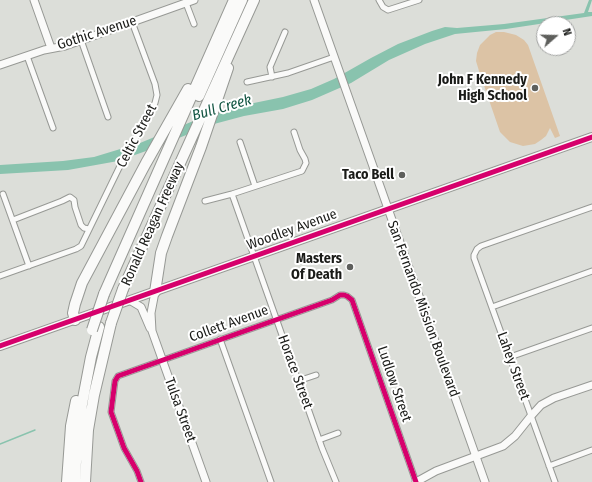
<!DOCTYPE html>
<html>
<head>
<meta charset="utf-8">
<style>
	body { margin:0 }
	#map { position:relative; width:592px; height:482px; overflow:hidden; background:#dcded9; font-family:"Fira Sans Condensed",sans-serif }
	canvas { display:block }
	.north { position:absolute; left:536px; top:16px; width:40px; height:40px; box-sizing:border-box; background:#fff; border:1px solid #a3a4a3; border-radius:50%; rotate:70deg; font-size:11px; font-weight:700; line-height:16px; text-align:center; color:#1a1b18 }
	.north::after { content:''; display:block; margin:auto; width:14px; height:18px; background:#5e5f5c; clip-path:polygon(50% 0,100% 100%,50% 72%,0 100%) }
</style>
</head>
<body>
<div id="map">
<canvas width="592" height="482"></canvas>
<div class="north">N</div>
</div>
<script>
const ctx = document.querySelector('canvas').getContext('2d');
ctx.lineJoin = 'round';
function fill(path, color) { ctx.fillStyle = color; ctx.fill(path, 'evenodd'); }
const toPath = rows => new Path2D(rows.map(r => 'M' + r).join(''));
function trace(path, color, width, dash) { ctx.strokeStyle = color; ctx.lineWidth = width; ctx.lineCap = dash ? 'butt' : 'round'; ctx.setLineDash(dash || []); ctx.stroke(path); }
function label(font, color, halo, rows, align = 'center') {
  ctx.font = font + ' "Fira Sans Condensed",sans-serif'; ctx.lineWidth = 4; ctx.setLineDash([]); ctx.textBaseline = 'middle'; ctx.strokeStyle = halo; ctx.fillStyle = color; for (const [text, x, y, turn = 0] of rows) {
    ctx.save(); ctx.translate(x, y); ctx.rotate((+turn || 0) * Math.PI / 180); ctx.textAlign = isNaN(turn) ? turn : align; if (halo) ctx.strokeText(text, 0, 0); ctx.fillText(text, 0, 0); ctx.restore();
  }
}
const green = toPath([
	[496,32,504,32,516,35,524,40,528,45,560,136,555,138,550,128,546,136,541,140,535,144,523,146,510,142,500,132,479,71,476,61,477,53,480,45,490,35]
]);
const water = toPath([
	[589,0,592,0,588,12,592,12,592,16,506,29,455,34,425,44,389,60,351,83,312,100,283,109,244,116,214,124,146,151,118,161,68,170,0,174,0,165,63,161,94,157,140,143,220,110,283,97,311,89,334,79,371,58,398,44,432,31,445,27,457,28,504,24,584,13]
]);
const stream = toPath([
	[0,444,35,430]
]);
const minor = toPath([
	[379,0,383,7,388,10,419,0],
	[186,3,194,24],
	[81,40,108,117],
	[27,56,53,128],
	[272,77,270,67,285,32],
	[247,82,288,73,334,57],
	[240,142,255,186],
	[3,194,29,266],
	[232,194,322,448,336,482],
	[205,201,232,194,302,171,306,163,305,159,300,150,294,132],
	[13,220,62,201,70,197,74,200,75,207,81,225,84,228,89,229],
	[0,276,76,249,81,246,82,244,119,168,155,103,157,95,155,84,132,22],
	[492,307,592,271],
	[220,339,271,482],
	[510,357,592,328],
	[298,381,316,375],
	[319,440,338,433],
	[549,466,592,450],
	[141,482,137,471,124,448,111,412,115,381,118,376,332,300,340,295,344,295,347,296,352,300,416,482],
	[555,482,474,258,474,255,477,249,481,246,592,207]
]);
const tertiary = toPath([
	[34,0,51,48],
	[0,65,44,50,65,46,194,0],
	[155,292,151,313,152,331,206,482],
	[131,301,141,307,150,328],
	[416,482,436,471,503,446,515,436,531,416,541,405,554,398,592,385]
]);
const secondary = toPath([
	[314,0,485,482]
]);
const primary = toPath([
	[0,346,592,137]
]);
const motorway = toPath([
	[199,96,242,0],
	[123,289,254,0],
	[155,292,161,253,167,236,201,147,228,68],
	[104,294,234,0],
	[75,320,73,313,75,304,82,283,146,163,188,89],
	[67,482,71,426,76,401],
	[75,482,76,462,82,404,91,357,99,327],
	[85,482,88,430,94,395,111,323]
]);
const motorwayBridge = toPath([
	[111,323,123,289],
	[92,330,104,294]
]);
const cycleway = toPath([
	[0,346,592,137],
	[141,482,137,471,124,448,111,412,115,381,118,376,332,300,340,295,344,295,347,296,352,300,416,482]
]);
const markers = [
	[535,88,4,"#5e5f5c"],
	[402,175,4,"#5e5f5c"],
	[350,267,4,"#5e5f5c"]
];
const streetNames = [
	["Gothic Avenue",97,33,-18],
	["Celtic Street",137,136,-62],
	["Ronald Reagan Freeway",153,224,-66],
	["Woodley Avenue",292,230,-20],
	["San Fernando Mission Boulevard",423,309,70],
	["Collett Avenue",229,324,-20],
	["Lahey Street",513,366,70],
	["Horace Street",295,372,70],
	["Ludlow Street",394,384,71],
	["Tulsa Street",180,410,70]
];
const poiNames = [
	["John F Kennedy",527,80],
	["High School",527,96],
	["Taco Bell",394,175],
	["Masters",342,259],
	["Of Death",342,275]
];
const waterNames = [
	["Bull Creek",222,108,-16]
];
fill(green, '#dcc3a5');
fill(water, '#89c3ae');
trace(stream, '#89c3ae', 1.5);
trace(minor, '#979995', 7);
trace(tertiary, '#979995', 9);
trace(secondary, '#979995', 9);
trace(primary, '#979995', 10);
trace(motorway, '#979995', 12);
trace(minor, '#fafaf9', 5);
trace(tertiary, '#fafaf9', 7);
trace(secondary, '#fafaf9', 7);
trace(primary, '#fafaf9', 8);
trace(motorway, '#fafaf9', 10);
trace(motorwayBridge, '#979995', 12, []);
trace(motorwayBridge, '#fafaf9', 10);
trace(cycleway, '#d6006c', 5);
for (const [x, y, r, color] of markers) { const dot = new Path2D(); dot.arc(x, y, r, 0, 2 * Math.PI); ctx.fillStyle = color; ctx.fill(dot); trace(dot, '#fff', 1.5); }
label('14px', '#1a1b18', '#fff', streetNames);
label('bold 14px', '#1a1b18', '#fff', poiNames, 'right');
label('italic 15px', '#125542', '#fff', waterNames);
</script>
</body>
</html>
